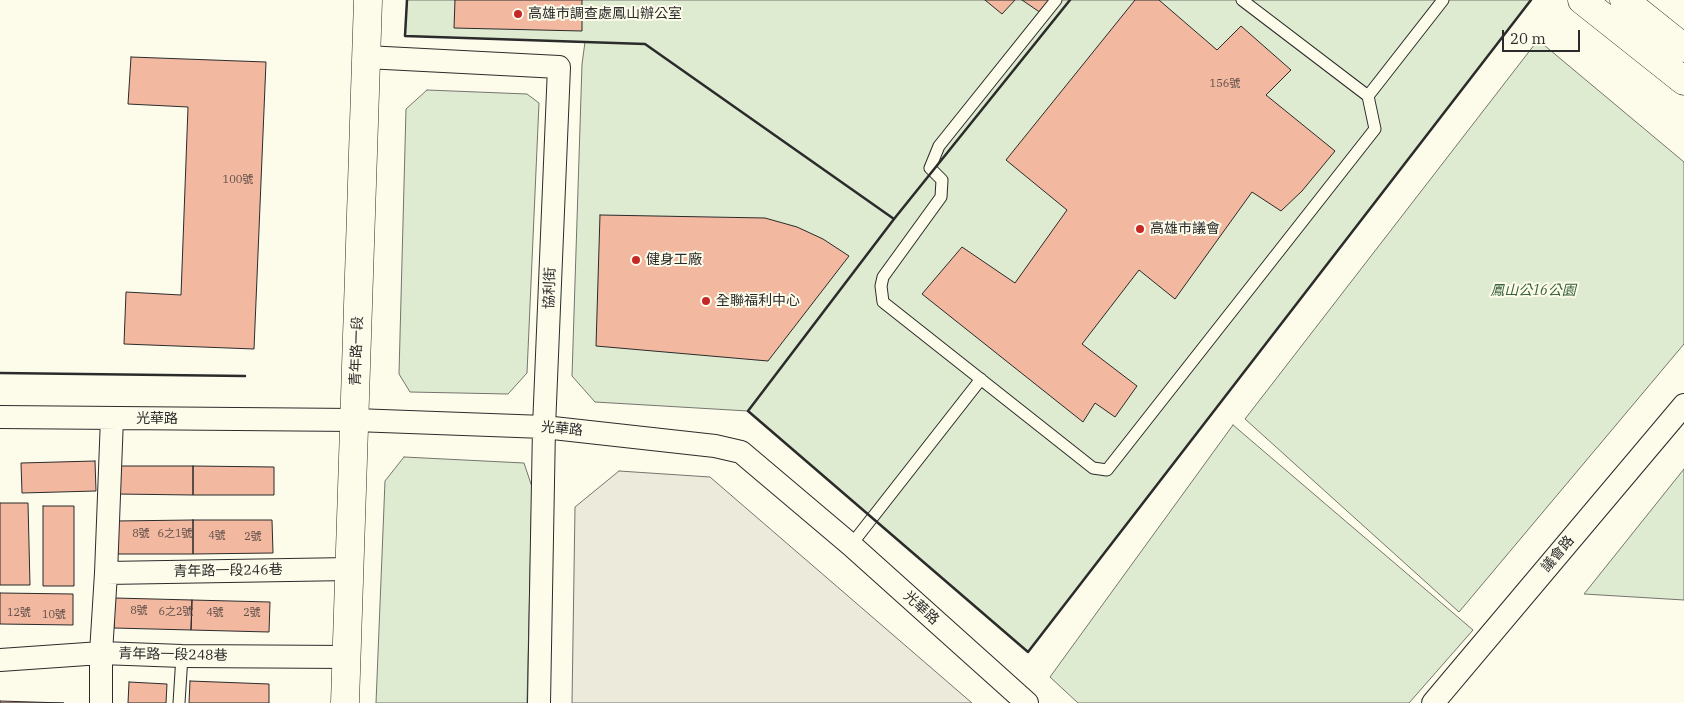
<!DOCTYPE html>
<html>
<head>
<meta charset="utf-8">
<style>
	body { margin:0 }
	#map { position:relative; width:1684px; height:703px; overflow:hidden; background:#fdfbea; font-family:"IBM Plex Serif",serif }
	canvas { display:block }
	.scale { position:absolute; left:1502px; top:30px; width:78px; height:22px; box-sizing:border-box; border:2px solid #2b2b2b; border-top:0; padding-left:6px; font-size:15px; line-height:18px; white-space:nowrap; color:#2b2b2b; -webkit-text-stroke:4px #fdfbea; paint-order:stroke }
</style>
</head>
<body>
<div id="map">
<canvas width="1684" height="703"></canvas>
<div class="scale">20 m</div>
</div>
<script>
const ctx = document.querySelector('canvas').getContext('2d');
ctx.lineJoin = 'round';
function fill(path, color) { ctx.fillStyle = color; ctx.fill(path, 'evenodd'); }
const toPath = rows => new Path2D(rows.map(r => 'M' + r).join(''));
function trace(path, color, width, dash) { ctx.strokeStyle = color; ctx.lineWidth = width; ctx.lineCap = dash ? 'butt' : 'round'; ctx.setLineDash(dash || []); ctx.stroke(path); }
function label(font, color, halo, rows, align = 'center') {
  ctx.font = font + ' "IBM Plex Serif","Noto Sans TC",serif'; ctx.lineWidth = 4; ctx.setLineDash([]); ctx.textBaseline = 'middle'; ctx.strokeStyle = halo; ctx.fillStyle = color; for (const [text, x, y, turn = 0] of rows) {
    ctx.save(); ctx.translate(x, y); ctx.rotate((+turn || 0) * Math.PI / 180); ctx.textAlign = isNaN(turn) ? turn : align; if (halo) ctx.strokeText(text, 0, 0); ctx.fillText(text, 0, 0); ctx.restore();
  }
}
const green = toPath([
	[407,0,1531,0,1028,652,748,411,595,402,572,376,582,64,585,42,405,36,407,0],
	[1538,40,1684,162,1684,344,1459,612,1245,419,1538,40],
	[427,90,527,94,539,103,527,373,508,394,410,392,399,374,406,109,427,90],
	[1233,425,1473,630,1409,703,1078,703,1050,677,1233,425],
	[404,457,524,463,532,487,527,703,376,703,385,481,404,457],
	[1684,469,1684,600,1584,594,1684,469]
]);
const parking = toPath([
	[619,471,710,477,972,703,572,703,575,507,619,471]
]);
const building = toPath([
	[455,0,582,0,582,31,454,28,455,0],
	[985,0,1015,0,1002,14,985,0],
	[1022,0,1052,0,1041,13,1022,0],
	[1135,0,1159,0,1217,50,1241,26,1291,70,1266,95,1335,151,1302,191,1281,211,1252,192,1175,299,1139,270,1082,344,1137,386,1115,417,1095,403,1083,422,922,294,962,247,1015,283,1067,210,1006,160,1135,0],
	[131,57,266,62,254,349,124,344,126,292,181,295,188,107,128,104,131,57],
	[600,215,765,218,797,227,823,239,849,256,768,361,596,346,600,215],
	[95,461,96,491,22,493,21,463,95,461],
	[117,466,193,466,193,495,117,494,117,466],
	[193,466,274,467,274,495,193,495,193,466],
	[0,503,28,503,30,585,0,585,0,503],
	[43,506,74,506,74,586,43,586,43,506],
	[193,520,272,520,273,553,193,554,193,520],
	[193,520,193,554,115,554,115,521,193,520],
	[0,593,73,594,73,625,0,624,0,593],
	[115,598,192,600,191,630,114,628,115,598],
	[192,600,270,602,269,632,191,630,192,600],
	[190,681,269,684,269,703,189,703,190,681],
	[129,682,167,684,166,703,128,703,129,682],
	[0,701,64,703,0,703,0,701]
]);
const service = toPath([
	[1056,0,939,146,930,168,942,180,941,197,883,277,881,286,883,302,1093,468,1107,470,1375,129,1368,96,1242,0],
	[1368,96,1443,0],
	[851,545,981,379],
	[179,703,182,656]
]);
const minor = toPath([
	[366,57,559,67,544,427,539,703],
	[0,417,355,420,544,427,715,446,741,452,851,545,1027,703],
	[106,573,350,569],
	[0,660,101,653,182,656,347,657],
	[101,703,101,653,106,573,112,418],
	[1433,703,1684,405]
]);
const tertiary = toPath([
	[1582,0,1684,81],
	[1624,0,1684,48],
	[345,703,368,0]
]);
const wall = toPath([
	[407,0,405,36,645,44,894,219],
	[1070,0,894,219,748,411,1028,652,1531,0],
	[0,373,245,376]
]);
const markers = [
	[518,14,5,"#c62828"],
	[1140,229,5,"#c62828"],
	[636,260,5,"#c62828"],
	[706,301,5,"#c62828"]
];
const numberNames = [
	["156號",1225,84],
	["100號",238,180],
	["8號",141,534],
	["6之1號",175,534],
	["4號",217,536],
	["2號",253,537],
	["8號",139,611],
	["6之2號",176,612],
	["12號",19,613],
	["4號",215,613],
	["2號",252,613],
	["10號",54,615]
];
const poiNames = [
	["高雄市調查處鳳山辦公室",528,14],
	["高雄市議會",1150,229],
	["健身工廠",646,260],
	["全聯福利中心",716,301]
];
const streetNames = [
	["協利街",550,288,-88],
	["青年路一段",357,351,-88],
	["光華路",157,419],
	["光華路",562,429,5],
	["議會路",1558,554,-50],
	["青年路一段246巷",228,571,-1],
	["光華路",921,608,42],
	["青年路一段248巷",173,655,1]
];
const parkNames = [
	["鳳山公16公園",1533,291]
];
fill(green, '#deebd1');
trace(green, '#74746e', 1);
fill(parking, '#eceadb');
trace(parking, '#74746e', 1);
fill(building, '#f2b8a0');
trace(building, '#2b2b2b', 1);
trace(service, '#2b2b2b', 13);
trace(minor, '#2b2b2b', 24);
trace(tertiary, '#2b2b2b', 29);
trace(service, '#fdfbea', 11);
trace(minor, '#fdfbea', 22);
trace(tertiary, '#fdfbea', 28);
trace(wall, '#2b2b2b', 2.5);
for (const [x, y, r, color] of markers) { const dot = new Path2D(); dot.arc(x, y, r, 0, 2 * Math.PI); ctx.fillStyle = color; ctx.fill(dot); trace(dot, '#fdfbea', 2); }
label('11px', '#5d4e48', null, numberNames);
label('14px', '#2b2b2b', '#fdfbea', poiNames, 'left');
label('14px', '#2b2b2b', '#fdfbea', streetNames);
label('italic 14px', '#34623c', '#fdfbea', parkNames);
</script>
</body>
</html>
